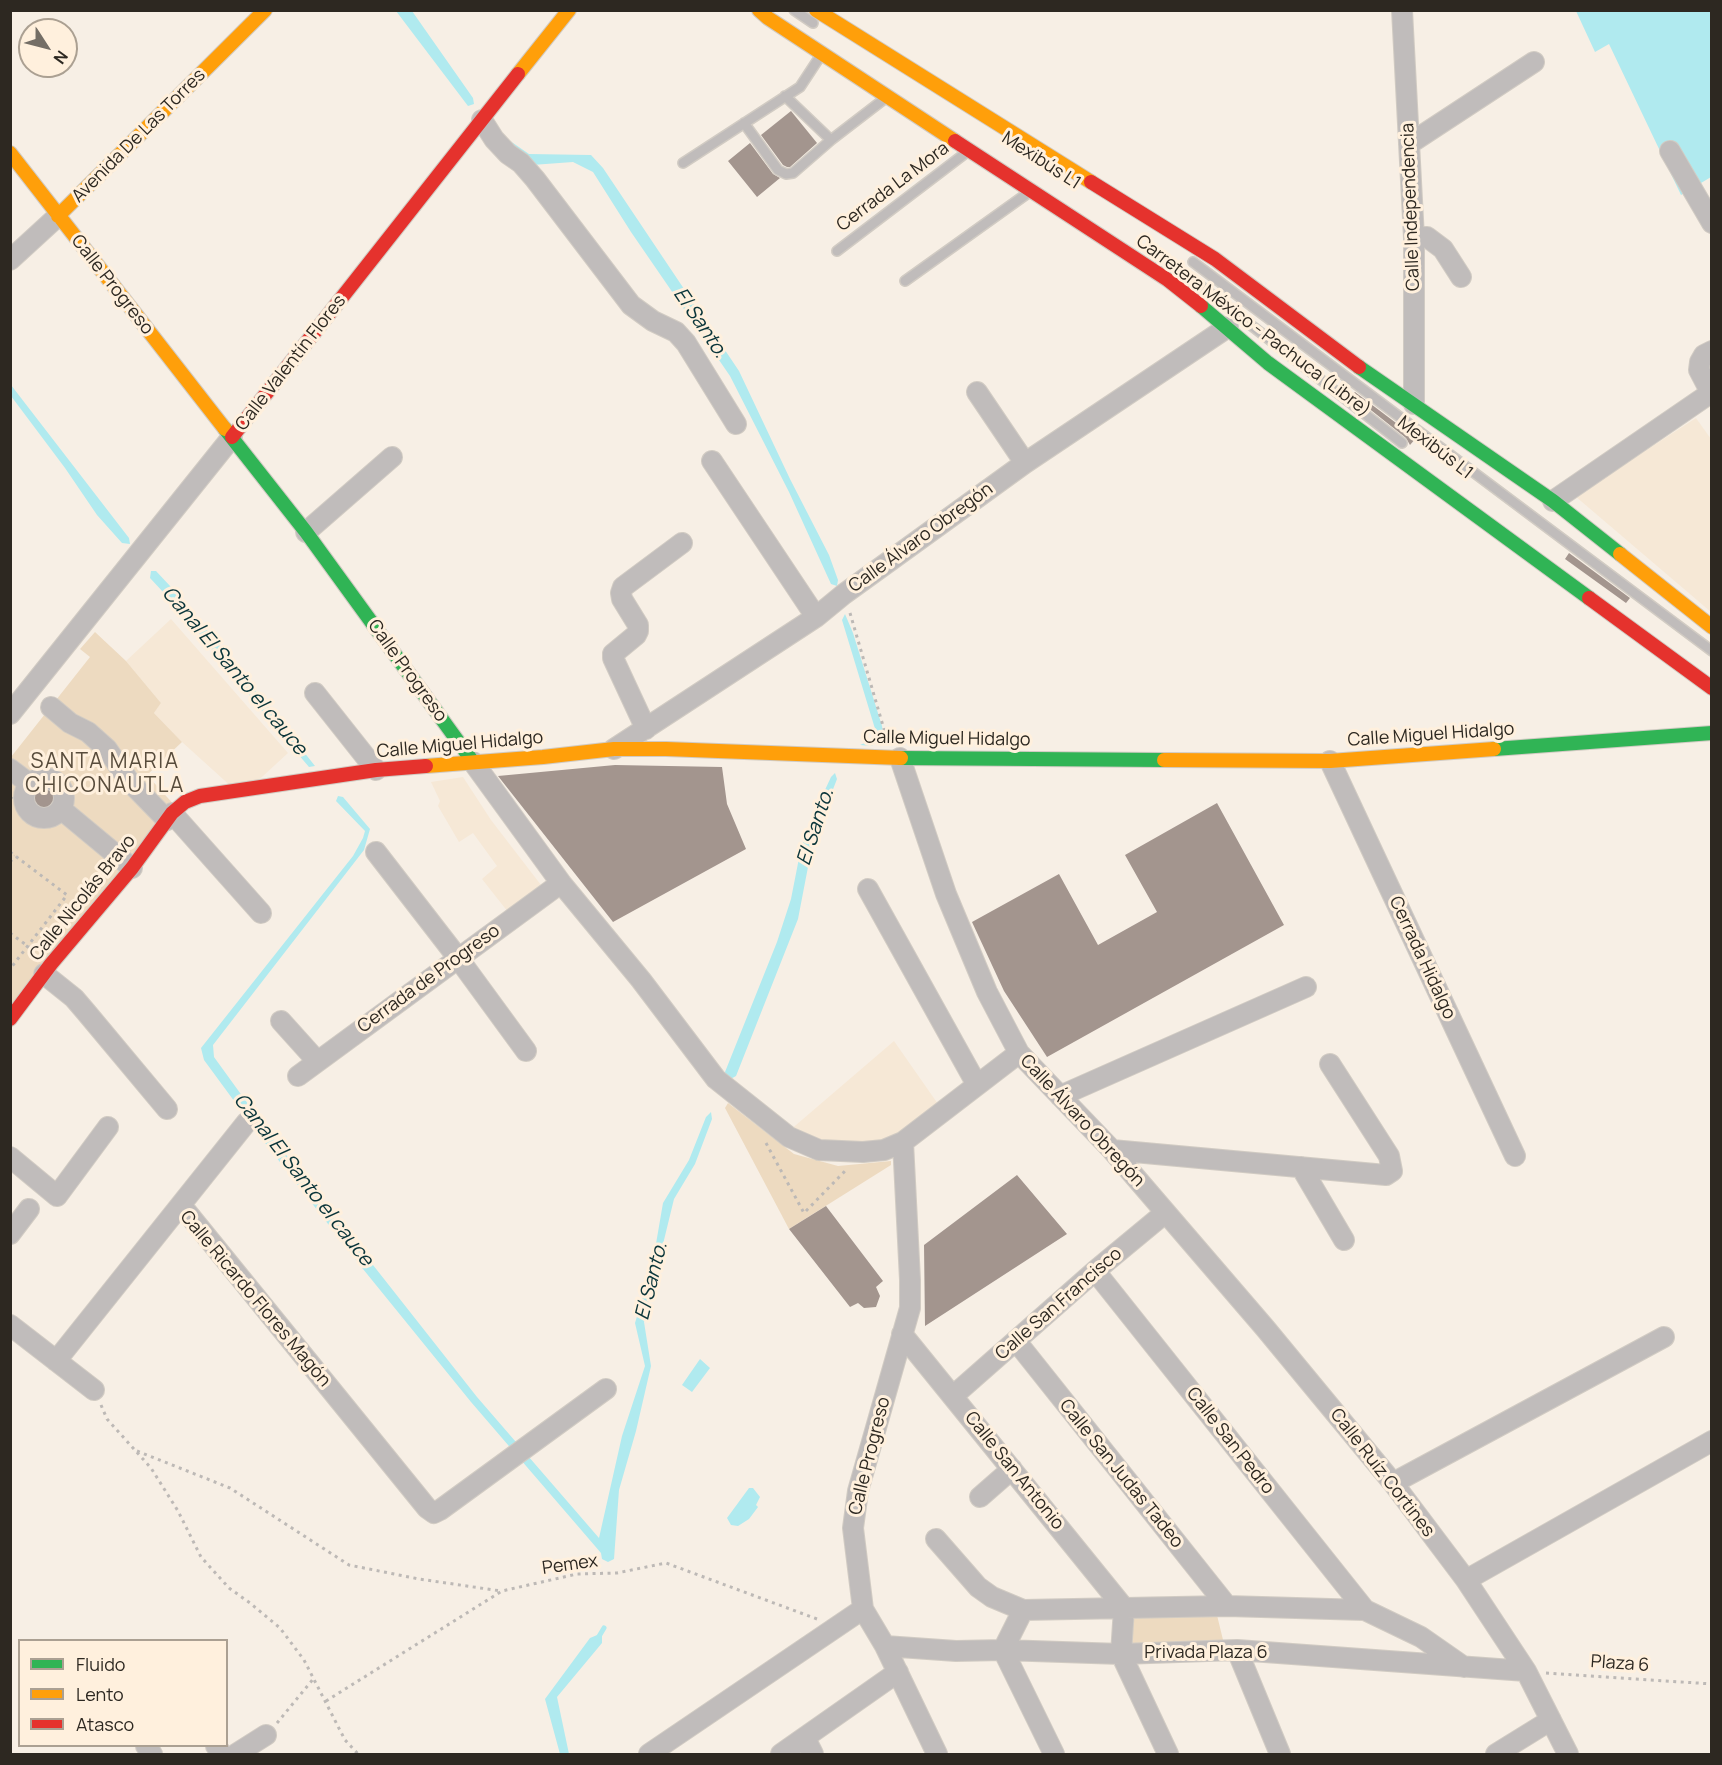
<!DOCTYPE html>
<html>
<head>
<meta charset="utf-8">
<style>
	body { margin:0 }
	#map { position:relative; width:1722px; height:1765px; overflow:hidden; background:#f7efe5; font-family:Manrope,sans-serif }
	canvas { display:block }
	.frame { position:absolute; inset:0; border:12px solid #2d2821; pointer-events:none }
	.legend { position:absolute; left:18px; top:1639px; width:210px; height:108px; box-sizing:border-box; background:#fff0dd; border:2px solid #aba092; margin:0; padding:8px 10px; list-style:none; font-size:18px; color:#2d2821 }
	.legend li { display:flex; align-items:center; gap:12px; height:30px }
	.legend b { width:30px; border:2px solid #aba092 }
	.north { position:absolute; left:18px; top:18px; width:60px; height:60px; box-sizing:border-box; background:#fff0dd; border:2px solid #aba092; border-radius:50%; rotate:126deg; font-size:16px; font-weight:700; line-height:24px; text-align:center; color:#2d2821 }
	.north::after { content:''; display:block; margin:auto; width:21px; height:27px; background:#746e66; clip-path:polygon(50% 0,100% 100%,50% 72%,0 100%) }
</style>
</head>
<body>
<div id="map">
<canvas width="1722" height="1765"></canvas>
<div class="frame"></div>
<ul class="legend">
<li><b style="height:8px;background:#30b455"></b>Fluido</li>
<li><b style="height:8px;background:#ff9f0a"></b>Lento</li>
<li><b style="height:8px;background:#e5322d"></b>Atasco</li>
</ul>
<div class="north">N</div>
</div>
<script>
const ctx = document.querySelector('canvas').getContext('2d');
ctx.lineJoin = 'round';
function fill(path, color) { ctx.fillStyle = color; ctx.fill(path, 'evenodd'); }
const toPath = rows => new Path2D(rows.map(r => 'M' + r).join(''));
function trace(path, color, width, dash) { ctx.strokeStyle = color; ctx.lineWidth = width; ctx.lineCap = dash ? 'butt' : 'round'; ctx.setLineDash(dash || []); ctx.stroke(path); }
function label(font, color, halo, rows, align = 'center') {
  ctx.font = font + ' Manrope,sans-serif'; ctx.lineWidth = 6; ctx.setLineDash([]); ctx.textBaseline = 'middle'; ctx.strokeStyle = halo; ctx.fillStyle = color; for (const [text, x, y, turn = 0] of rows) {
    ctx.save(); ctx.translate(x, y); ctx.rotate((+turn || 0) * Math.PI / 180); ctx.textAlign = isNaN(turn) ? turn : align; if (halo) ctx.strokeText(text, 0, 0); ctx.fillText(text, 0, 0); ctx.restore();
  }
}
const built = toPath([
	[1696,418,1711,439,1711,612,1575,496],
	[171,619,288,753,250,788,234,789,182,742,154,713,161,703,126,661],
	[463,777,491,820,541,885,508,912,482,879,497,866,473,833,459,842,438,806,440,801,431,782],
	[894,1041,938,1104,893,1143,845,1144,814,1141,789,1131]
]);
const green = toPath([
	[95,632,126,661,161,703,154,713,182,742,147,775,177,808,11,1029,11,757,90,657,80,649],
	[728,1103,794,1154,838,1166,891,1161,891,1165,789,1229,725,1108],
	[1216,1611,1224,1644,1132,1647,1128,1613]
]);
const water = toPath([
	[396,11,412,11,473,98,474,104,468,106],
	[1576,11,1711,11,1711,177,1681,195,1609,44,1595,52],
	[500,134,529,154,591,155,603,168,739,371,790,479,829,555,838,580,837,586,831,584,789,492,730,376,631,232,593,172,573,162,532,165],
	[11,385,129,538,130,544,122,543,97,515,65,468,11,396],
	[151,571,156,571,185,602,315,766,309,767,286,740,177,607,150,578],
	[845,614,853,633,882,726,883,733,878,741,872,746,860,745,871,740,876,732,842,620],
	[835,773,837,779,813,841,798,919,736,1076,727,1081,725,1072,777,942,791,899,801,848,818,805,831,777],
	[338,796,343,797,370,829,364,850,213,1045,214,1057,269,1133,477,1397,599,1538,622,1436,645,1366,635,1323,652,1267,663,1203,689,1160,706,1117,711,1112,712,1119,695,1164,674,1199,644,1322,651,1366,636,1431,619,1490,614,1559,608,1562,602,1559,601,1553,471,1402,363,1269,262,1139,204,1060,201,1048,353,856,363,838,365,831,336,801],
	[700,1359,710,1368,692,1392,682,1385],
	[749,1488,753,1488,760,1497,756,1505,758,1507,749,1519,738,1526,731,1525,727,1518],
	[602,1633,602,1643,557,1697,569,1754,560,1754,545,1699,590,1638]
]);
const stream = toPath([
	[598,1638,604,1628]
]);
const building = toPath([
	[791,111,817,143,790,167,787,167,783,165,761,135],
	[750,143,773,174,780,178,757,197,728,161],
	[1355,392,1416,438,1410,445,1406,438,1352,395],
	[1569,553,1630,598,1626,603,1565,559],
	[615,765,722,767,727,804,746,849,613,922,498,776],
	[42,788,50,789,56,795,56,798,49,806,49,810,41,811,35,804,34,795],
	[1217,803,1284,925,1047,1057,1004,991,972,922,1059,874,1098,945,1157,912,1125,855],
	[1017,1175,1067,1234,925,1326,924,1245],
	[826,1206,883,1281,876,1287,880,1296,876,1307,864,1308,858,1303,850,1307,789,1229]
]);
const path = toPath([
	[850,613,886,736],
	[10,797,33,815],
	[10,852,67,895,10,969],
	[10,862,15,856],
	[10,933,33,950],
	[766,1143,804,1213,847,1169],
	[101,1405,107,1419,151,1468,178,1511,201,1557,229,1588,250,1603,280,1628,304,1660,345,1740,358,1754],
	[137,1451,230,1488,349,1565,419,1579,501,1591],
	[1546,1673,1712,1684],
	[326,1701,502,1591,577,1574,617,1573,666,1563,817,1619],
	[277,1723,314,1678]
]);
const lane = toPath([
	[794,10,813,23],
	[785,96,831,140,883,100],
	[744,123,778,170,786,174,793,173,831,140],
	[683,163,800,87,819,58],
	[837,251,967,152],
	[1193,262,1712,651],
	[1188,276,1402,443],
	[905,281,1028,193]
]);
const street = toPath([
	[1402,10,1414,238,1414,404],
	[482,120,494,139,508,154,521,163,535,179,631,305,653,321,676,332,686,343,736,424],
	[1409,144,1534,62],
	[1670,151,1712,223],
	[1414,238,1427,237,1443,249,1461,277],
	[10,260,58,216],
	[977,392,1025,463],
	[1711,393,1699,370,1700,362,1704,355,1712,351],
	[712,461,816,617],
	[1553,501,1712,392],
	[306,532,392,457],
	[315,693,376,770],
	[51,707,70,723,88,732,107,749,129,781,167,820],
	[10,714,232,437],
	[646,729,613,658,613,654,636,635,638,631,638,625,622,599,621,593,623,587,682,543],
	[614,749,816,617,844,594,1025,463,1228,327],
	[900,758,946,894,987,992,1019,1053,1112,1150,1265,1328,1393,1483,1466,1580,1526,1671,1568,1754],
	[1330,761,1515,1156],
	[473,762,561,883,641,980,716,1079,789,1137,819,1150,863,1152,884,1150,903,1142,1019,1053],
	[10,769,30,784],
	'24 798a20 20 0 1 1 40 0a20 20 0 1 1-40 0Z',
	[61,809,132,868],
	[172,813,261,913],
	[376,852,458,958,526,1051],
	[868,889,977,1085],
	[44,974,74,998,86,1012,167,1109],
	[281,1021,317,1061],
	[298,1076,561,883],
	[1060,1096,1306,987],
	[903,1142,910,1280,910,1308,858,1491,853,1528,863,1609,885,1646,937,1754],
	[1112,1150,1386,1175,1392,1171,1389,1156,1330,1064],
	[10,1157,57,1196,108,1127],
	[1301,1167,1344,1240],
	[181,1205,427,1508,434,1513,440,1510,606,1389],
	[10,1234,29,1209],
	[1095,1271,1365,1610],
	[10,1325,94,1390],
	[902,1334,1124,1608,1121,1654,1168,1754],
	[1016,1341,1227,1606],
	[56,1361,246,1123],
	[953,1396,1095,1271,1165,1213],
	[1393,1483,1664,1337],
	[980,1497,1012,1469],
	[936,1539,978,1587,992,1597,1023,1610,1227,1606,1365,1610,1421,1637,1464,1667],
	[1466,1580,1712,1441],
	[1023,1610,1003,1650,1054,1754],
	[885,1646,956,1651,1003,1650,1121,1654,1237,1650,1526,1671],
	[1237,1650,1280,1754],
	[805,1738,813,1754],
	[146,1746,152,1754],
	[216,1746,222,1754],
	[236,1754,266,1735],
	[649,1754,863,1609],
	[781,1754,898,1672],
	[1496,1754,1551,1720]
]);
const fast = toPath([
	[1201,306,1268,363,1589,598],
	[1359,367,1553,501,1620,554],
	[225,429,306,532,473,762],
	[1494,749,1712,733],
	[901,758,1164,760]
]);
const slow = toPath([
	[759,10,768,18,955,141],
	[816,10,1091,182],
	[518,74,569,10],
	[10,153,225,429],
	[58,216,265,10],
	[1620,554,1712,627],
	[1164,760,1330,761,1494,749],
	[426,766,543,757,614,749,666,749,901,758]
]);
const jam = toPath([
	[955,141,1168,280,1201,306],
	[1091,182,1215,259,1359,367],
	[232,437,518,74],
	[1589,598,1712,688],
	[10,1019,51,964,132,868,172,813,185,802,200,796,376,770,426,766]
]);
const streetNames = [
	["Avenida De Las Torres",139,136,-45],
	["Mexibús L1",1041,161,33],
	["Cerrada La Mora",893,187,-37],
	["Calle Independencia",1411,207,-92],
	["Calle Progreso",112,285,52],
	["Carretera México - Pachuca (Libre)",1253,326,37],
	["Calle Valentín Flores",291,363,-52],
	["Mexibús L1",1435,448,38],
	["Calle Álvaro Obregón",921,538,-36],
	["Calle Progreso",407,671,54],
	["Calle Miguel Hidalgo",1431,735,-4],
	["Calle Miguel Hidalgo",947,739,1],
	["Calle Miguel Hidalgo",460,745,-5],
	["Calle Nicolás Bravo",83,898,-51],
	["Cerrada Hidalgo",1422,958,65],
	["Cerrada de Progreso",429,979,-36],
	["Calle Álvaro Obregón",1082,1121,47],
	["Calle Ricardo Flores Magón",255,1299,50],
	["Calle San Francisco",1059,1304,-41],
	["Calle San Pedro",1230,1441,52],
	["Calle Progreso",870,1456,-76],
	["Calle San Antonio",1014,1471,51],
	["Calle Ruíz Cortines",1382,1473,52],
	["Calle San Judas Tadeo",1121,1474,51],
	["Pemex",570,1565,-8],
	["Privada Plaza 6",1206,1653],
	["Plaza 6",1620,1664,4]
];
const waterNames = [
	["El Santo.",700,323,56],
	["Canal El Santo el cauce",234,671,50],
	["El Santo.",816,827,-72],
	["Canal El Santo el cauce",303,1180,52],
	["El Santo.",652,1281,-76]
];
const quarterNames = [
	["SANTA MARIA",105,762],
	["CHICONAUTLA",105,786]
];
fill(built, '#f6e8d6');
fill(green, '#eddac0');
fill(water, '#b0eaef');
trace(stream, '#b0eaef', 5);
fill(building, '#a3958e');
trace(lane, '#d1cbc3', 12);
trace(street, '#d1cbc3', 22);
trace(fast, '#d1cbc3', 16);
trace(slow, '#d1cbc3', 16);
trace(jam, '#d1cbc3', 16);
trace(path, '#bdb9b6', 3, [3, 4.5]);
trace(lane, '#c0bcbb', 9);
trace(street, '#c0bcbb', 20);
trace(fast, '#30b455', 14);
trace(slow, '#ff9f0a', 14);
trace(jam, '#e5322d', 14);
label('18px', '#2d2821', '#fff0dd', streetNames);
label('italic 20px', '#093439', '#fff0dd', waterNames);
ctx.letterSpacing = '1.5px';
label('21px', '#584c3c', '#fff0dd', quarterNames);
ctx.letterSpacing = '0px';
</script>
</body>
</html>
